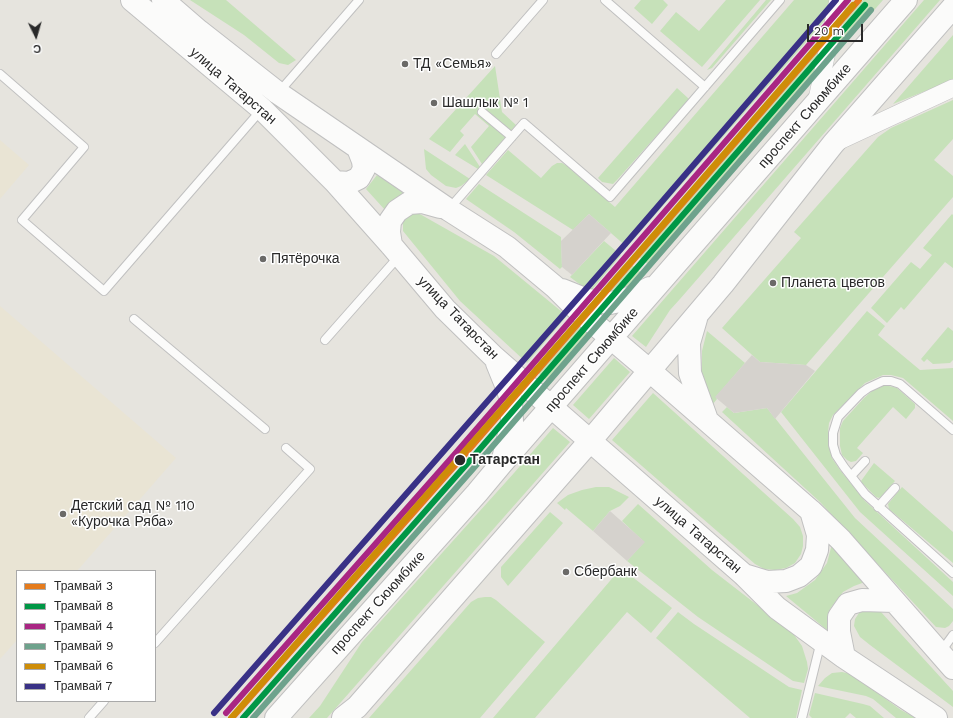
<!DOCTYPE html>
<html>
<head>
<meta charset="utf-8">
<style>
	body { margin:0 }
	#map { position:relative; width:953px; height:718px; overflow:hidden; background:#e6e4de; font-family:"Work Sans",sans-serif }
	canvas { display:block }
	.legend { position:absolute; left:16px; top:570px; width:140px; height:132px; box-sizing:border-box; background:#fff; border:1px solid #a9a9a9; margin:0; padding:5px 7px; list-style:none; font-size:12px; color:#292929 }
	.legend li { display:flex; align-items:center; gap:8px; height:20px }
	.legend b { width:20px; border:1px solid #a9a9a9 }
	.north { position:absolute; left:16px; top:16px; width:40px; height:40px; -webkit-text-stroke:3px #fff; paint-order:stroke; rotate:175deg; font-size:11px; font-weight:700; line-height:16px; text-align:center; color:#292929 }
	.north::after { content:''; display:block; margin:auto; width:14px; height:18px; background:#292929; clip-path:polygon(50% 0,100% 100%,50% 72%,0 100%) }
	.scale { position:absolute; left:807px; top:24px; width:56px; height:18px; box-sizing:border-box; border:2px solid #292929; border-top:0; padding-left:5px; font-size:12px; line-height:14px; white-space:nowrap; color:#292929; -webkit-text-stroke:3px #fff; paint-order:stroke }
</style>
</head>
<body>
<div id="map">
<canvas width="953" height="718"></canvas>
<ul class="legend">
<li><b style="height:5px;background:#e57b1c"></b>Трамвай 3</li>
<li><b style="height:5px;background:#009746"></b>Трамвай 8</li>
<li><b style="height:5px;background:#a92683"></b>Трамвай 4</li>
<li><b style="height:5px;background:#6ea28c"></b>Трамвай 9</li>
<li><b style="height:5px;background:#ce8d08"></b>Трамвай 6</li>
<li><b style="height:5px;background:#393186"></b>Трамвай 7</li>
</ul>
<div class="north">С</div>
<div class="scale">20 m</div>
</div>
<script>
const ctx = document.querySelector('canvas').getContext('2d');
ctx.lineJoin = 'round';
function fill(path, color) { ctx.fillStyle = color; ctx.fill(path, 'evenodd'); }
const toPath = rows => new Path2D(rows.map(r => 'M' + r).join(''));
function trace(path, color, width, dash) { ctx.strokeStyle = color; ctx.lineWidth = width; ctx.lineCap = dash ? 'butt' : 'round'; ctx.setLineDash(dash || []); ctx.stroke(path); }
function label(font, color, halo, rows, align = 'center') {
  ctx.font = font + ' "Work Sans",sans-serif'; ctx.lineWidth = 3; ctx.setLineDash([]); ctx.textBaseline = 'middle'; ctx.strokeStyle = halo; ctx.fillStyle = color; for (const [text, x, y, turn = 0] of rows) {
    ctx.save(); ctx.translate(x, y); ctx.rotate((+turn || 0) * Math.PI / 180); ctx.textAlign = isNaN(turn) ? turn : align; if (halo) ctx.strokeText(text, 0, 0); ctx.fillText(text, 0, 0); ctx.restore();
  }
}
const education = toPath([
	[0,140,29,165,0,199],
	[0,306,176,458,77,571,17,571,17,640,0,659]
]);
const green = toPath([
	[190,0,226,0,296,60,288,65,279,63,244,35],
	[641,0,663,0,668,5,652,24,634,8],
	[726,0,760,0,702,67,660,31,676,12,699,31],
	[766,0,771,0,712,68,707,70],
	[794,0,830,0,826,19,627,247,589,214,573,230,486,175,508,150,541,178,552,166,557,163,562,163,567,166,615,207],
	[863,0,883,0,835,55,843,23],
	[924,0,940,0,680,299,670,310,646,347,632,336],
	[953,35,953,80,893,104],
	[819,50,812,81,651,267,639,257],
	[495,66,502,112,516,125,482,164,471,147,489,126,475,114,460,131,464,135,450,152,429,139],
	[677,88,689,99,617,180,613,184,602,182,598,178],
	[953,100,953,139,934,160,953,176,953,197,806,365,760,362,722,328,801,238,794,232,878,137,891,128],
	[465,144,480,167,478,169,455,155],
	[424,149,470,179,461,186,456,188,446,186,431,175,426,169],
	[377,175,404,193,393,201,385,210,366,189],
	[479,184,561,237,562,267,560,269,514,232,466,199],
	[418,213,494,256,567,316,527,363,460,301,403,231,403,219,407,215],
	[952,214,953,215,953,268,945,262,904,310,901,307,887,323,871,308,911,262,920,269,932,255,923,248],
	[604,241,621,255,590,292,570,277],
	[632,265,644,275,634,286,606,296],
	[867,311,885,326,878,335,920,370,953,368,953,421,903,378,891,375,883,375,865,383,833,415,829,423,828,433,829,446,832,458,840,470,865,501,953,582,953,596,860,512,781,412],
	[579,327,590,336,549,383,538,373],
	[948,327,953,331,953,360,950,363,933,364,927,359,924,362,921,359],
	[707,331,745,363,716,397,717,399,713,404,702,377,702,351],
	[614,358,630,372,589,419,573,405],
	[882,386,889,386,897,388,915,404,915,408,906,419,893,407,857,448,863,453,856,461,851,462,847,460,842,455,840,446,840,428,843,421,864,398,872,391],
	[653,393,793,519,800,527,803,536,803,546,801,554,795,563,786,568,775,570,764,569,755,564,612,440],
	[727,407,734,413,767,408,855,518,953,609,953,621,949,626,945,628,936,627,820,502,722,412],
	[553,428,570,442,327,718,309,718,320,706,362,642,514,473],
	[874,463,895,481,881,497,879,498,876,497,862,483,861,481],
	[596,487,609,487,629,497,620,506,610,511,593,531,566,508,565,510,557,503,568,495,582,490],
	[902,487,953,532,953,563,889,509,888,504],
	[638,504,712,570,792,632,802,646,807,662,808,669,804,683,793,681,698,617,627,561,644,542,622,521],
	[550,512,563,523,508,586,501,577,501,567],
	[832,544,865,582,854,586,843,592,836,601,830,609,828,618,827,630,786,596,797,593,815,580,827,563],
	[621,568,672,608,651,633,627,612,535,718,493,718],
	[485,597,491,597,496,600,545,642,480,718,369,718,471,602,478,598],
	[874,608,881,612,953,691,953,707,870,645,860,637,854,626,855,619,859,613,866,609],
	[678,612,694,624,789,687,802,690,796,718,750,718,656,638],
	[842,672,851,674,901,710,916,718,896,718,873,699,866,696,818,686,825,678,832,673],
	[815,693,863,704,870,706,884,718,856,718,850,713,845,718,812,718,809,715]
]);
const plaza = toPath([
	[589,214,611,233,572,275,562,267,561,241],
	[752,355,760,362,806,365,815,371,775,419,767,408,734,413,715,397],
	[610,511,645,542,627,561,593,531]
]);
const lane = toPath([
	[605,0,705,87],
	[496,54,543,0],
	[0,74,84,147,22,220,104,291,262,109],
	[279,92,359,0],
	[482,112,512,137],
	[449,209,524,123,610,197,780,0],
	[134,319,265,429],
	[325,340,400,255],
	[953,430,900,384,891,381,883,381,868,388,861,393,838,417,833,433,833,445,836,455,844,467,865,494,953,573],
	[851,476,865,461],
	[878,507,895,488],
	[155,643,310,469,286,448],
	[940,653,953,635],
	[89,718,104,701],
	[802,718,821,641]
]);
const street = toPath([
	[816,104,838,0],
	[837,142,953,88]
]);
const secondary = toPath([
	[132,0,262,109,335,182,391,245,445,309,494,357,744,575,777,608,844,657,936,718],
	[163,0,199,31,278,93,449,210,507,247,555,287,578,310,650,371,811,511,841,540,953,668],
	[335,182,349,183,359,178,364,169,363,161,358,148],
	[391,245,389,232,390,221,397,211,409,203,422,202,440,207],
	[562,290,587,300,610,303,625,300,650,288],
	[696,319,689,343,690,373,706,417],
	[497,363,508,390,511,400,512,422,503,459],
	[744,575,767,582,786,581,799,576,811,566,817,550,818,535,811,511],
	[844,657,839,632,839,617,848,604,862,600,894,601],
	[276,718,477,493,502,463,906,0],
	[343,718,357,707,590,441,723,284,833,144,953,7]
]);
const tram1 = toPath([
	[232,718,460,460,859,0]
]);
const tram2 = toPath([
	[243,718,466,465,865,5]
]);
const tram3 = toPath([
	[226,713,454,455,848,0]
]);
const tram4 = toPath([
	[253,718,472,470,871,10]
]);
const tram5 = toPath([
	[231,718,633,259,853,5]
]);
const tram6 = toPath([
	[214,713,621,249,836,0]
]);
const markers = [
	[405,64,4,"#6b6a68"],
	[434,103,4,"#6b6a68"],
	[263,259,4,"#6b6a68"],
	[773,283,4,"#6b6a68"],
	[460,460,6,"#292929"],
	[63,514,4,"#6b6a68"],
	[566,572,4,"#6b6a68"]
];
const poiNames = [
	["ТД «Семья»",413,64],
	["Шашлык № 1",442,103],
	["Пятёрочка",271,259],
	["Планета цветов",781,283],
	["Детский сад № 110",71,506],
	["«Курочка Ряба»",71,522],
	["Сбербанк",574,572]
];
const streetNames = [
	["улица Татарстан",233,86,41],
	["проспект Сююмбике",805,116,-49],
	["улица Татарстан",458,318,46],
	["проспект Сююмбике",592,360,-49],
	["улица Татарстан",698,535,41],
	["проспект Сююмбике",378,603,-48]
];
const stopNames = [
	["Татарстан",470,460]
];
fill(education, '#e9e4d4');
fill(green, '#c6e1b9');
fill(plaza, '#d5d2cd');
trace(lane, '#c0c0c0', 10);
trace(street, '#c0c0c0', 18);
trace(secondary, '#c0c0c0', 24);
trace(lane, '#fbfbfa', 8);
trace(street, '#fbfbfa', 17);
trace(secondary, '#fbfbfa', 22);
trace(tram1, '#e57b1c', 6);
trace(tram2, '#009746', 6);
trace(tram3, '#a92683', 6);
trace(tram4, '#6ea28c', 6);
trace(tram5, '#ce8d08', 6);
trace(tram6, '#393186', 6);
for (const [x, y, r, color] of markers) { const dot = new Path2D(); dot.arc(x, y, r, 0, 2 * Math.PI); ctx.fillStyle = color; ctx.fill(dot); trace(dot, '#fff', 1.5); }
label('14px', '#292929', '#fff', poiNames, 'left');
label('14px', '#292929', '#fff', streetNames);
label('bold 14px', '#292929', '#fff', stopNames, 'left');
</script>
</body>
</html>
